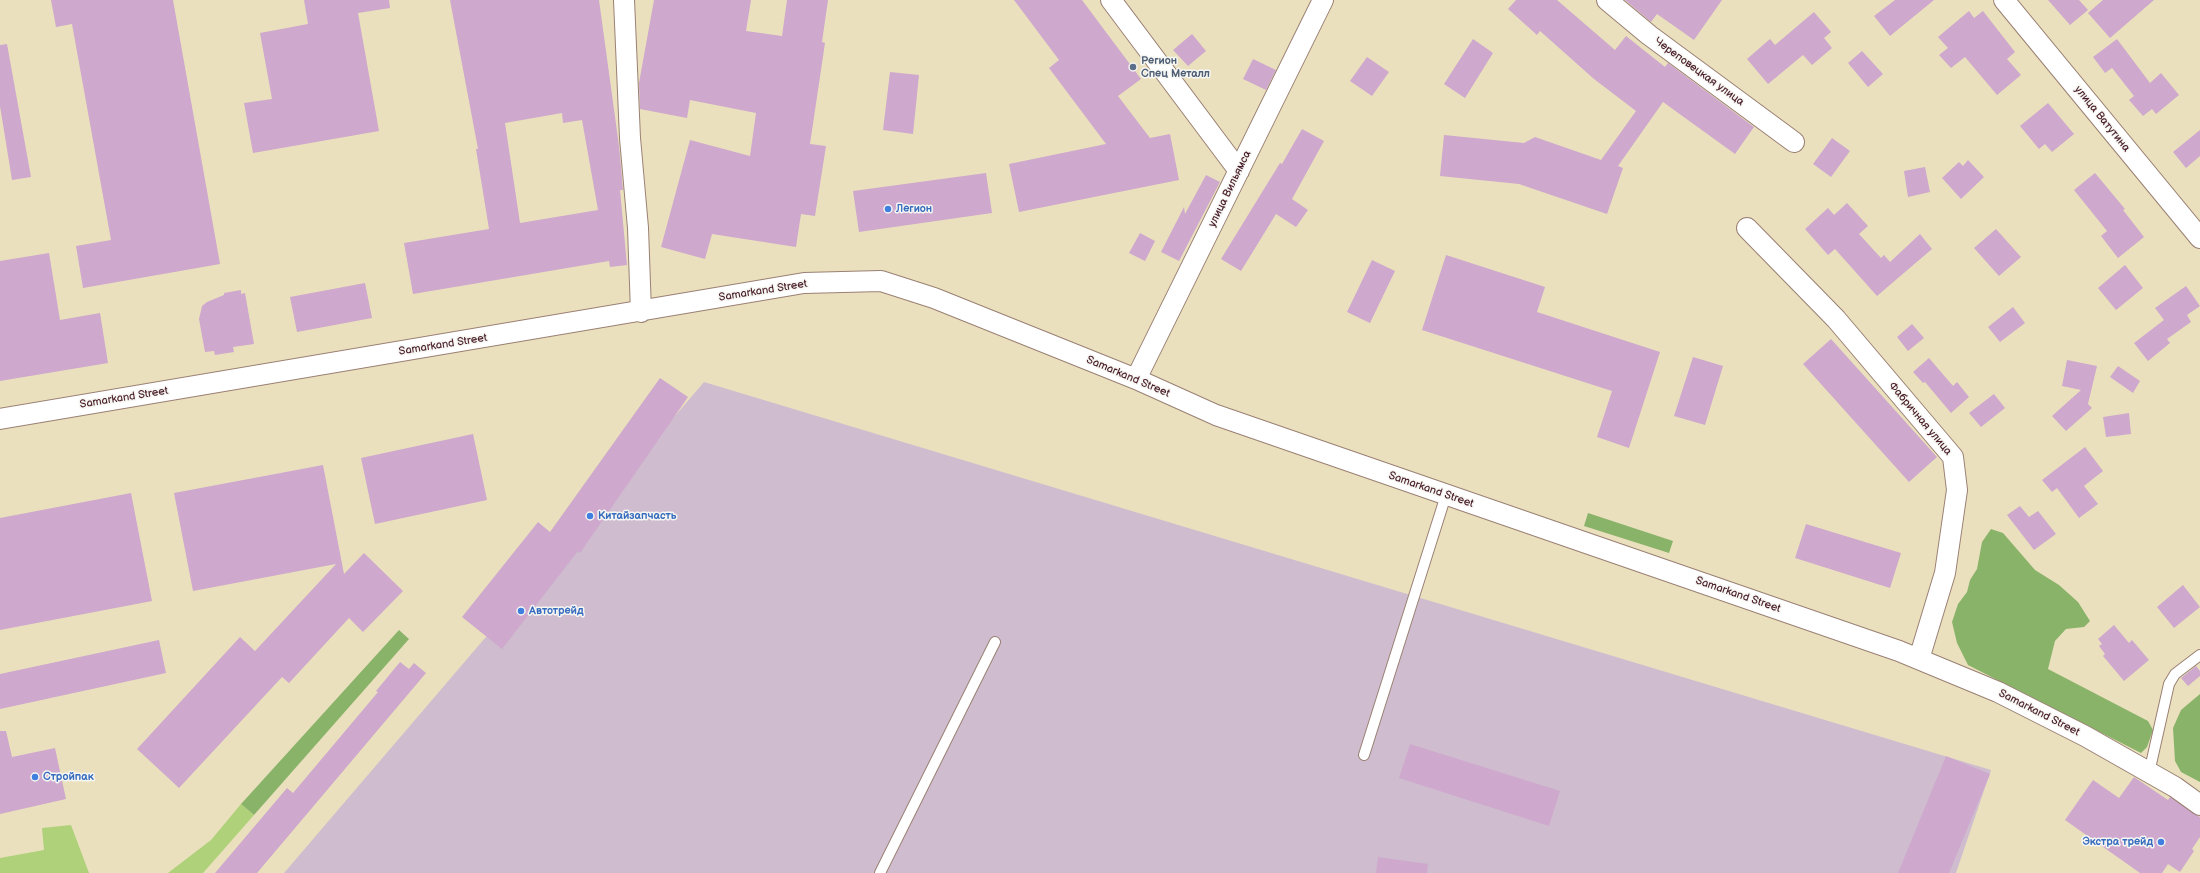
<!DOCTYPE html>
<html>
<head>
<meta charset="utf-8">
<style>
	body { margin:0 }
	canvas { display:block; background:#eae0bd }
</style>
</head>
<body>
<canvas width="2200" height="873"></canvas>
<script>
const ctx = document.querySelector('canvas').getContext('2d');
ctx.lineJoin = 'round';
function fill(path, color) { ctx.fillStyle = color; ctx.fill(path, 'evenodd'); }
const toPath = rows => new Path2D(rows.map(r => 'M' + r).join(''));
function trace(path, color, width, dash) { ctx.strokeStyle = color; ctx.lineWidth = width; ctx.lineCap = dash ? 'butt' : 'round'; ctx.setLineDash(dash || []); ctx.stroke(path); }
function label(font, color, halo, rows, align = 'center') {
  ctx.font = font + ' "Balsamiq Sans",sans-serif'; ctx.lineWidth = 3; ctx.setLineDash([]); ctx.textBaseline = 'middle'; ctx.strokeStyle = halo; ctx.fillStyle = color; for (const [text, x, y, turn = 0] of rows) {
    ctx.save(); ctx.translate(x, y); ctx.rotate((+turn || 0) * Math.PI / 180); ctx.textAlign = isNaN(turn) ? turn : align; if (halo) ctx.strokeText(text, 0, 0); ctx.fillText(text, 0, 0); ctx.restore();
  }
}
const industrial = toPath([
	[704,382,1991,770,1956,873,284,873]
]);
const green = toPath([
	[241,804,254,815,203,873,168,873,211,840],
	[71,825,89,873,0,873,0,858,44,850,42,828]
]);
const forest = toPath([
	[1588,513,1673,541,1669,553,1584,526],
	[1991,529,2003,533,2035,570,2059,585,2078,602,2090,621,2084,627,2066,629,2055,641,2048,669,2148,721,2153,730,2147,747,2141,753,1968,665,1957,643,1952,622,1958,604,1967,592,1970,580,1977,569,1982,542],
	[399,630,409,639,254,815,241,804],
	[2200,694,2200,782,2181,772,2175,761,2173,728,2181,710]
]);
const building = toPath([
	[51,0,173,0,220,264,83,288,76,246,111,240,72,24,56,27],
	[304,0,389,0,390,8,358,13,379,131,253,153,244,103,272,99,260,33,308,24],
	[450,0,599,0,619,146,623,190,620,190,627,265,610,267,609,261,413,294,404,243,489,229,476,149,478,149],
	[562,113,563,123,582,120,598,210,520,223,505,123],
	[654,0,751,0,746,31,782,36,787,0,828,0,822,42,825,43,810,144,826,146,815,216,801,214,796,247,712,234,705,259,661,247,690,140,750,156,756,113,690,100,687,118,640,109,639,83],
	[1014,0,1082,0,1141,79,1118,96,1150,138,1170,134,1179,180,1019,212,1009,164,1106,144,1049,68,1059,60],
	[1516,0,1557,0,1615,50,1626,36,1665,67,1668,63,1754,127,1735,154,1663,102,1618,166,1623,168,1607,214,1519,184,1440,176,1444,135,1524,143,1535,137,1601,160,1636,111,1594,79,1540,31,1537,35,1508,9],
	[1625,0,1722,0,1694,40,1657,14,1651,22],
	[1895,0,1934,0,1890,36,1874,16],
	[2048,0,2079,0,2088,10,2070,25],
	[2103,0,2154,0,2110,38,2088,13],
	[1969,11,1974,18,1983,11,2015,52,2007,59,2021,75,1997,95,1965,57,1951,68,1939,55,1948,48,1938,37],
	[1814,12,1831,32,1824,38,1832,48,1812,65,1803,55,1768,84,1747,59,1770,39,1775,45],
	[1192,34,1206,51,1188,66,1173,50],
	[1473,39,1493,53,1465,98,1444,84],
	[2117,39,2150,83,2161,73,2179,95,2156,114,2152,109,2143,116,2129,100,2134,96,2112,68,2105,73,2093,57],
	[7,44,31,177,12,180,0,106,0,45],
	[1862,51,1883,74,1868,87,1848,63],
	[1367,57,1389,72,1372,96,1350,81],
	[1253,59,1276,70,1266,90,1243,79],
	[890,72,919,75,913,134,883,130],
	[2048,103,2074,134,2052,152,2045,144,2039,149,2020,126],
	[1302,129,1324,141,1292,199,1308,210,1296,227,1276,214,1241,271,1221,259,1280,163,1282,164],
	[2200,130,2200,156,2186,168,2173,152],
	[1832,138,1850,151,1831,177,1813,164],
	[1968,160,1984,177,1961,199,1942,178,1959,162,1963,166],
	[1925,167,1930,192,1908,197,1904,171],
	[986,173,992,213,859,232,853,191],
	[2095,173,2125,209,2123,210,2144,237,2118,258,2101,236,2107,231,2074,190],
	[1206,175,1220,182,1179,261,1161,252,1184,207,1185,214],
	[1847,203,1868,226,1859,234,1881,258,1884,255,1890,262,1920,234,1932,249,1877,296,1835,249,1828,255,1805,229,1828,208,1834,215],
	[1996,229,2021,257,1999,276,1974,248],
	[1140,233,1155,241,1145,261,1129,253],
	[49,253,60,320,100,313,108,363,0,381,0,261],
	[1446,255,1545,287,1537,312,1660,352,1629,448,1597,437,1612,391,1422,330],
	[1372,260,1395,271,1370,323,1347,312],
	[2125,265,2143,288,2116,310,2098,288],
	[365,283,372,318,297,332,290,297],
	[2186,286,2200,306,2187,315,2191,322,2167,339,2170,343,2148,361,2134,343,2164,320,2155,308],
	[241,290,241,294,245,293,254,344,233,347,234,352,215,355,214,351,205,352,199,319,202,306,207,302,224,295,224,293],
	[2013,307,2025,323,2000,342,1988,327],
	[1912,324,1924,338,1908,351,1897,337],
	[1831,339,1937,457,1909,482,1803,364],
	[1693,357,1723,366,1705,425,1674,416],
	[1929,358,1953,386,1957,382,1969,397,1951,413,1925,382,1923,383,1913,372],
	[2067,360,2097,366,2088,404,2092,408,2066,431,2052,416,2081,390,2062,386],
	[2118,366,2140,381,2133,393,2110,377],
	[660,378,688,397,580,553,578,551,502,649,462,617,538,522,550,532],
	[1994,394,2005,408,1981,427,1969,413],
	[2129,413,2131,434,2106,437,2103,417],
	[473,434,487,500,375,524,361,458],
	[2085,447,2103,471,2084,486,2098,504,2079,518,2057,488,2052,492,2042,480],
	[323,465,344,574,364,553,403,591,363,632,349,618,289,683,282,677,179,788,137,749,240,637,255,651,336,564,193,591,174,493],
	[131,493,152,601,0,630,0,518],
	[2020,506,2029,517,2038,511,2056,534,2034,550,2007,515],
	[1806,524,1901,553,1890,588,1795,558],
	[2183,585,2200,607,2174,628,2157,607],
	[2114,625,2129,643,2132,640,2149,660,2124,681,2103,656,2105,654,2099,646,2102,644,2098,639],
	[159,640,166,673,0,709,0,674],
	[400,662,409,669,414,663,426,673,257,873,215,873,287,788,293,793,378,692,376,691],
	[2196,666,2200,671,2200,676,2188,686,2181,678],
	[0,731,6,731,12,757,55,748,66,799,0,814],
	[1410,744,1560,791,1549,826,1399,778],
	[1946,756,1990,774,1949,873,1898,873],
	[2134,777,2168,800,2170,797,2200,817,2200,837,2192,849,2194,851,2180,872,2168,864,2162,873,2140,873,2065,820,2093,780,2119,798],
	[1378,857,1428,864,1427,873,1376,873]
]);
const lane = toPath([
	[1364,755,1446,495],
	[2149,773,2169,684,2175,674,2200,655],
	[880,873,995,642]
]);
const street = toPath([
	[624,0,630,138,638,228,641,312],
	[1111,0,1239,171],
	[1607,0,1649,35,1794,142],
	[2004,0,2200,238],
	[1747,228,1836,319,1953,457,1957,490,1945,573,1919,659],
	[1136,379,1323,0],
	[0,419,804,283,881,281,934,298,1136,379,1216,415,1899,651,1998,692,2085,736,2175,787,2200,805]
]);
const markers = [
	[1133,67,4,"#5c6f8a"],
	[888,209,4,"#3f7fe0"],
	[590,516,4,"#3f7fe0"],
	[521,611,4,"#3f7fe0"],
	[35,777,4,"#3f7fe0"],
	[2161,842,4,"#3f7fe0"]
];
const serviceNames = [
	["Регион",1141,61],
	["Спец Металл",1141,74]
];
const streetNames = [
	["Череповецкая улица",1699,72,36],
	["улица Ватутина",2102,119,51],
	["улица Вильямса",1230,189,-64],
	["Samarkand Street",763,291,-9],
	["Samarkand Street",443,345,-9],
	["Samarkand Street",1128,377,23],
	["Samarkand Street",124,398,-9],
	["Фабричная улица",1920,419,50],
	["Samarkand Street",1431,490,19],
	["Samarkand Street",1738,595,19],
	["Samarkand Street",2039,713,27]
];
const shopNames = [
	["Легион",896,209],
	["Китайзапчасть",598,516],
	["Автотрейд",529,611],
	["Стройпак",43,777],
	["Экстра трейд",2153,842,"right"]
];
fill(industrial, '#cfbdcf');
fill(green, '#aed17a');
fill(forest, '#8ab36a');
fill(building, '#cea8cd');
trace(lane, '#9a8074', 12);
trace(street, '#9a8074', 22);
trace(lane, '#fff', 10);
trace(street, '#fff', 20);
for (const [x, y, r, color] of markers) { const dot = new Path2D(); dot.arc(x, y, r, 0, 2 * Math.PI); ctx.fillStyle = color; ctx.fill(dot); trace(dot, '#f6f6f2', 1.5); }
label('bold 11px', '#4e5e75', '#f6f6f2', serviceNames, 'left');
label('11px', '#4a1f2b', '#f6f6f2', streetNames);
label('bold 11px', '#366cbe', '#f6f6f2', shopNames, 'left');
</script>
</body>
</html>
